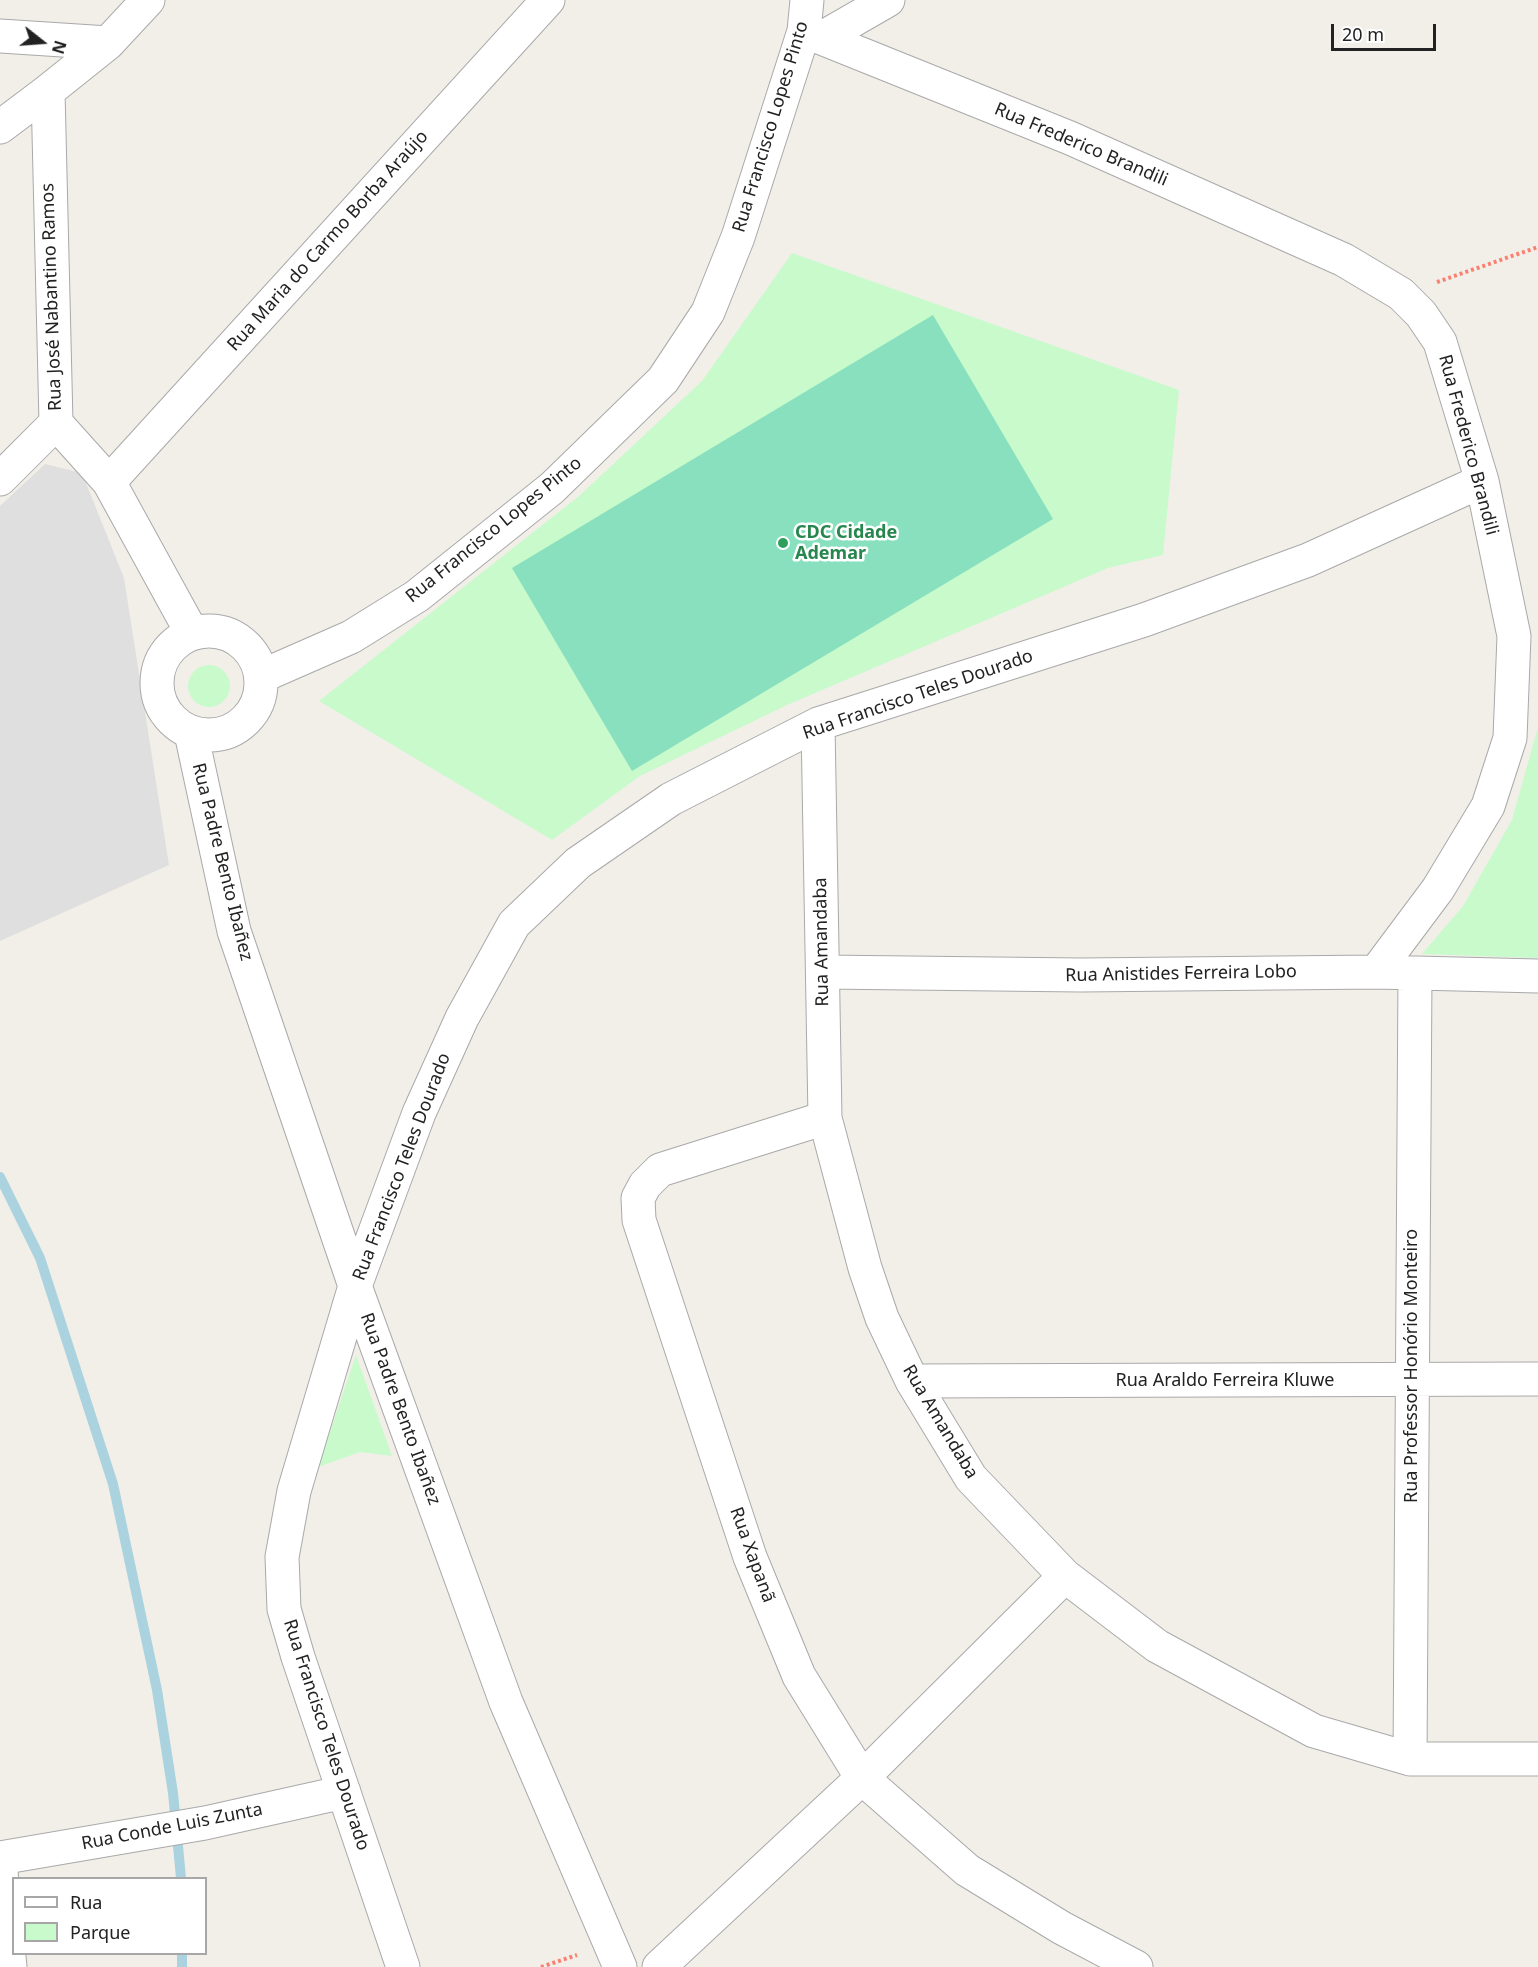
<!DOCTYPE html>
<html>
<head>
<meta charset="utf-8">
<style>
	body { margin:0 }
	#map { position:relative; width:1538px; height:1967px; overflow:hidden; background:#f2efe9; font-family:"Noto Sans",sans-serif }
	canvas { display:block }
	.legend { position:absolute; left:12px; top:1877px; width:195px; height:78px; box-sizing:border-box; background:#fff; border:2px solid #a7a7a7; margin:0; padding:8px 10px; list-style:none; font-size:18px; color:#222 }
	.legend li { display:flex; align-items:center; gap:12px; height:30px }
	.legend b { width:30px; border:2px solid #a7a7a7 }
	.north { position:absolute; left:12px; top:12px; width:60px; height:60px; -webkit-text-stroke:4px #fff; paint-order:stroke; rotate:107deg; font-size:16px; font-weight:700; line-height:24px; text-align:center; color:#222 }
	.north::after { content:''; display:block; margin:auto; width:21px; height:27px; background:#222; clip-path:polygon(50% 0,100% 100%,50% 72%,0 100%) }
	.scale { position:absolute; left:1331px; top:24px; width:105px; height:27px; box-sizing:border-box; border:3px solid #222; border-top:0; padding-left:8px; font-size:18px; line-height:21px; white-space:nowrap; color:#222; -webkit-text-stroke:4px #fff; paint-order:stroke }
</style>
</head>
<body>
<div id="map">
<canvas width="1538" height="1967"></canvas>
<ul class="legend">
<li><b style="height:8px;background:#fff"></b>Rua</li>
<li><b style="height:16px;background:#c8facc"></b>Parque</li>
</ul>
<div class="north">N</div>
<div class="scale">20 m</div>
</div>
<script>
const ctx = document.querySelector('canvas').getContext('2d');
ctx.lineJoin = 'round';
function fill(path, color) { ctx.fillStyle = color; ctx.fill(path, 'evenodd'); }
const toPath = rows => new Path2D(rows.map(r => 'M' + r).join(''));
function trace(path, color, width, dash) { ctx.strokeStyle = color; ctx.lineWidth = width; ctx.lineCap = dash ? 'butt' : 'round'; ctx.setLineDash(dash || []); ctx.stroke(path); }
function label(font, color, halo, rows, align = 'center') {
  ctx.font = font + ' "Noto Sans",sans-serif'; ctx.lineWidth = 5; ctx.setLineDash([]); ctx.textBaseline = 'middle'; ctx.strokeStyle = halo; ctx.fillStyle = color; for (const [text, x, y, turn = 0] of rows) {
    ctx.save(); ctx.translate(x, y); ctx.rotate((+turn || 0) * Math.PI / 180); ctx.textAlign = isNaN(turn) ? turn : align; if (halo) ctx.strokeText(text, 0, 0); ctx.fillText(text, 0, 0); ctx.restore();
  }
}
const residential = toPath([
	[45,464,82,473,124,578,169,865,0,941,0,506]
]);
const park = toPath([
	[792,253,1179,390,1163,555,1108,568,787,705,640,776,552,840,319,701,579,496,702,381],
	'188 686a21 21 0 1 1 42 0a21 21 0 1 1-42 0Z',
	[1538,727,1538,958,1422,954,1463,906,1512,820],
	[356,1355,392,1456,360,1452,318,1467]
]);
const pitch = toPath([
	[933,315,1053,519,632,771,512,568]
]);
const stream = toPath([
	[0,1177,40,1258,113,1484,157,1690,173,1793,181,1878],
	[182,1967,182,1954]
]);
const path = toPath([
	[1437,282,1538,247],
	[541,1967,577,1955]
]);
const street = toPath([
	[148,0,108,43,48,91,56,423,109,482,192,633],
	[804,31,1070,138,1344,260,1401,294,1421,314,1440,342,1482,481,1514,636,1510,738,1488,806,1438,889,1376,972],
	[0,36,108,43],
	[822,38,888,0],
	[0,127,48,91],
	[0,479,56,423],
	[109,482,548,0],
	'157 683a52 52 0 1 1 104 0a52 52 0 1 1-104 0Z',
	[262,676,351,637,417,596,552,488,663,380,708,312,738,237,804,31,807,0],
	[818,724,825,1118,865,1268,882,1318,912,1381,971,1478,1065,1576,1157,1646,1314,1731,1410,1759,1538,1759],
	[191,733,234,931,355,1286,506,1702,620,1967],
	[823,972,1081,975,1376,972,1538,976],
	[825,1118,660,1170,645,1185,638,1198,639,1220,750,1557,799,1676,862,1778,967,1870,1062,1928,1136,1967],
	[912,1381,1538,1379],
	[1410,1759,1415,973],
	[0,1858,205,1823,344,1792],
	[0,1861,10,1967],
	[403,1967,298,1657,284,1609,282,1557,294,1491,355,1286,419,1113,462,1018,514,924,578,863,671,799,818,724,1144,620,1308,560,1482,481],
	[659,1967,862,1778,1065,1576]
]);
const markers = [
	[783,543,6,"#2e9e5b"]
];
const streetNames = [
	["Rua Francisco Lopes Pinto",771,127,-73],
	["Rua Frederico Brandili",1081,145,23],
	["Rua Maria do Carmo Borba Araújo",328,241,-48],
	["Rua José Nabantino Ramos",52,297,-92],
	["Rua Frederico Brandili",1468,445,75],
	["Rua Francisco Lopes Pinto",494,530,-39],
	["Rua Francisco Teles Dourado",918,695,-19],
	["Rua Padre Bento Ibañez",222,862,76],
	["Rua Amandaba",822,942,-91],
	["Rua Anistides Ferreira Lobo",1181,974,-1],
	["Rua Francisco Teles Dourado",402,1167,-69],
	["Rua Professor Honório Monteiro",1412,1366,-90],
	["Rua Araldo Ferreira Kluwe",1225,1381],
	["Rua Padre Bento Ibañez",400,1409,70],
	["Rua Amandaba",940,1422,59],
	["Rua Xapanã",752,1555,70],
	["Rua Francisco Teles Dourado",326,1735,72],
	["Rua Conde Luis Zunta",172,1827,-11]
];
const leisureNames = [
	["CDC Cidade",795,533],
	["Ademar",795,554]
];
fill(residential, '#e0dfdf');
fill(park, '#c8facc');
fill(pitch, '#88e0be');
trace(stream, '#aad3df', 10);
trace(street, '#a9a9a9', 35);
trace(path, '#fa8072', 4, [3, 3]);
trace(street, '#fff', 33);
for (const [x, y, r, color] of markers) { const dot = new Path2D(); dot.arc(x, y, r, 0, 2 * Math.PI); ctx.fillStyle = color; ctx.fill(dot); trace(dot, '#fff', 2); }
label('18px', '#222', '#fff', streetNames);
label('bold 18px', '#27864d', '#fff', leisureNames, 'left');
</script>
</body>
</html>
